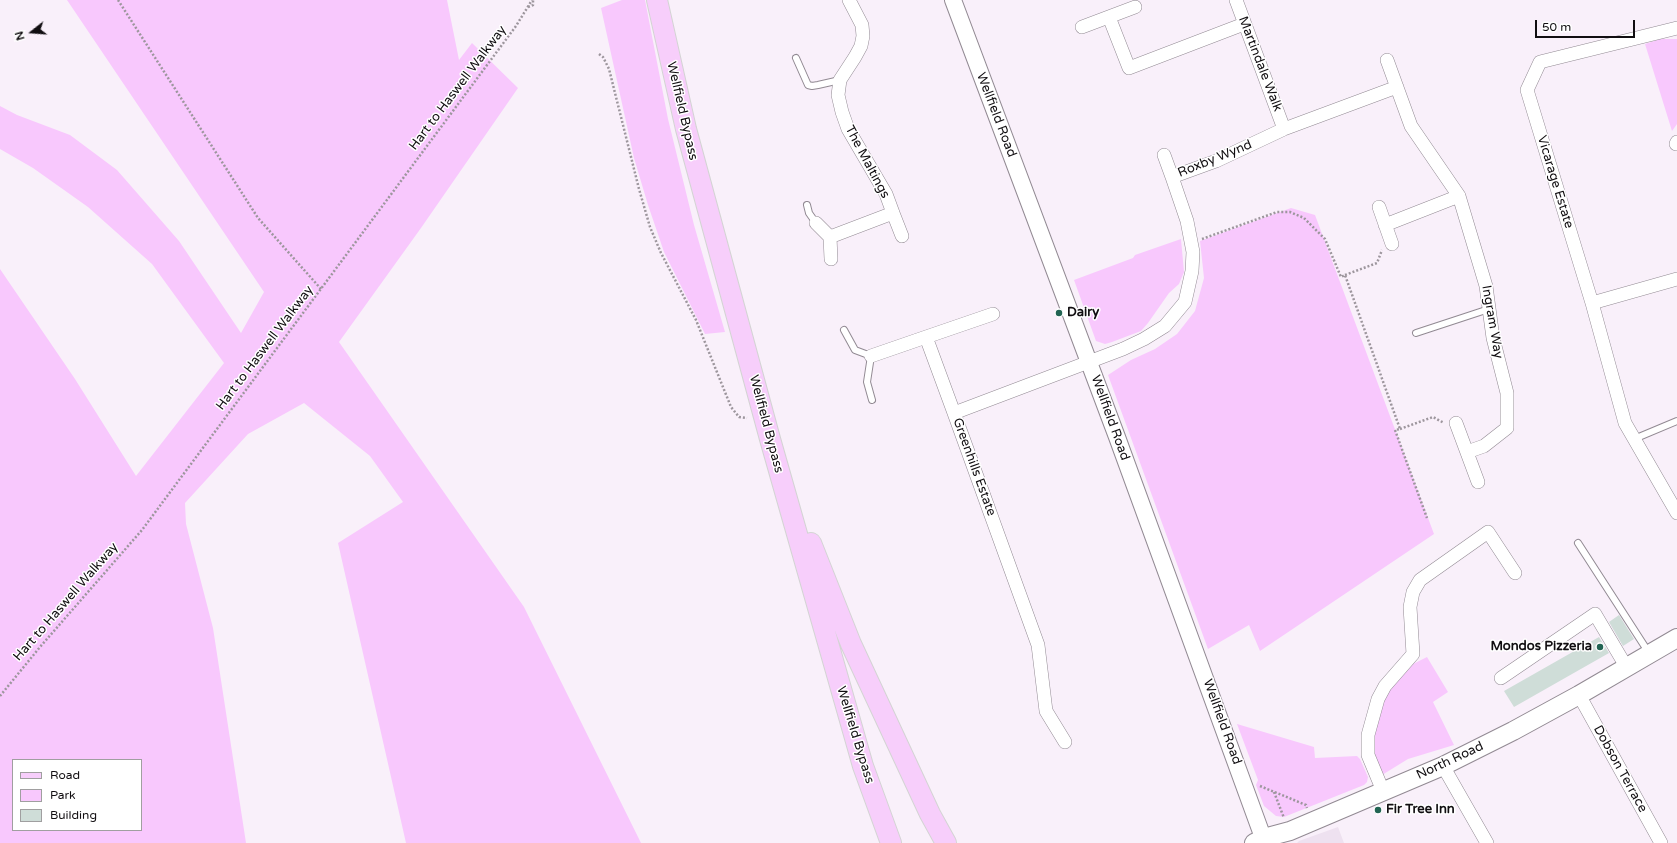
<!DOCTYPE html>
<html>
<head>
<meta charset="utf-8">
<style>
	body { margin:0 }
	#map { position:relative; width:1677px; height:843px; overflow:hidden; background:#f9f0fa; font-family:"Varela Round",sans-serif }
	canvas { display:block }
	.legend { position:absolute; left:12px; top:759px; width:130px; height:72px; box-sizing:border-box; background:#fff; border:1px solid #a09fa0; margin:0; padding:5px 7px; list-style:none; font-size:12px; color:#110e11 }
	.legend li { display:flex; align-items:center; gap:8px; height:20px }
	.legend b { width:20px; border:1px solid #a09fa0 }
	.north { position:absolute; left:12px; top:12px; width:40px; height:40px; -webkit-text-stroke:3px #fff; paint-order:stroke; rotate:253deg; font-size:11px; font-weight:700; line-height:16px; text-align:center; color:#110e11 }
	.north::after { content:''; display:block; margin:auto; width:14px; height:18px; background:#110e11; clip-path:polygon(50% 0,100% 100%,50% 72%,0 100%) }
	.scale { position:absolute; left:1535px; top:20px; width:100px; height:18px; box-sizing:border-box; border:2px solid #110e11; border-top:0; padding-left:5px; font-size:12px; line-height:14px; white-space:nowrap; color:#110e11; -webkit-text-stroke:3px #fff; paint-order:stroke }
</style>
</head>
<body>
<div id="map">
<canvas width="1677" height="843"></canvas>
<ul class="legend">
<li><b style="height:5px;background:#f7cefb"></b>Road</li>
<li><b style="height:11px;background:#f8c8fd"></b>Park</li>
<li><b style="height:11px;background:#cfddd8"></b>Building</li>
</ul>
<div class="north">N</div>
<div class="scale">50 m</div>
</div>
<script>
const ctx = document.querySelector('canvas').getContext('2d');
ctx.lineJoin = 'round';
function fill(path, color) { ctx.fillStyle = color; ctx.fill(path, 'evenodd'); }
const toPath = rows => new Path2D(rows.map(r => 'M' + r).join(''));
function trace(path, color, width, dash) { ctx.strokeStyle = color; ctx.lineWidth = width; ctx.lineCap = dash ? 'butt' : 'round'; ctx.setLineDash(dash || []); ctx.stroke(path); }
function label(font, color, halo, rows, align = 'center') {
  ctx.font = font + ' "Varela Round",sans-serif'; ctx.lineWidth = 3; ctx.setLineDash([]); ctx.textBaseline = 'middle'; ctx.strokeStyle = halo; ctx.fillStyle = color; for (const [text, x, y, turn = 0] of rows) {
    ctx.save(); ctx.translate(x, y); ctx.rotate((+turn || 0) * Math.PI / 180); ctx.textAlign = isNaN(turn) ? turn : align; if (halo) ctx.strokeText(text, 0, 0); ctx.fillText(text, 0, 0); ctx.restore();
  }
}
const built = toPath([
	[1338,827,1344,843,1297,843,1299,841]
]);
const green = toPath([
	[67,0,447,0,459,60,472,43,518,88,421,228,339,342,524,607,641,843,406,843,338,543,403,502,370,456,304,403,248,434,185,503,186,524,213,628,246,843,0,843,0,269,75,379,136,476,224,363,152,264,88,207,33,168,0,149,0,106,17,115,70,135,117,170,179,241,241,333,264,292],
	[13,760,141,760,141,830,13,830],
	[622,0,645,0,668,119,694,225,725,332,705,334,664,252,648,205,634,158,601,8],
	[1660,39,1677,39,1677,124,1672,131,1645,44],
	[1291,208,1315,215,1434,534,1260,651,1249,625,1208,649,1108,375,1131,360,1155,349,1177,334,1195,311,1204,278,1200,241],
	[1181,239,1184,272,1179,284,1169,293,1148,323,1141,331,1112,342,1105,344,1096,341,1074,280,1133,258,1135,255],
	[1427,657,1448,692,1433,702,1454,745,1408,759,1382,775,1373,754,1371,736,1381,700,1413,664],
	[1237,724,1314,747,1315,758,1357,756,1360,759,1368,777,1367,782,1364,785,1284,817,1276,816,1264,806,1256,785,1258,780]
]);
const building = toPath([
	[1619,615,1634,639,1623,646,1609,622],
	[1599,637,1609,653,1514,707,1504,691]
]);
const path = toPath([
	[118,0,258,218,321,289],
	[528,7,533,5,533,0],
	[599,54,603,57,609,69,639,189,650,227,661,253,696,320,731,407,739,417,747,418],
	[1202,239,1277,212,1290,212,1304,218,1325,239,1341,277,1345,275,1400,429,1395,430,1427,518],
	[1345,275,1377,263,1382,250],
	[1400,429,1433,417,1444,423],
	[0,696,40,647,142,530,516,26,532,0],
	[1260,786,1306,805,1307,808],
	[1274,792,1284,818]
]);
const service = toPath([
	[796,58,808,85,812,86,818,85,840,80],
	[807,205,809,213,816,223],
	[844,330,855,350,871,356,867,382,872,400],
	[1416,333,1489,309],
	[1634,439,1677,421],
	[1578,543,1649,653]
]);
const minor = toPath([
	[1236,0,1284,129],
	[1109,17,1129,68,1244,24],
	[1082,27,1135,7],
	[1677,28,1540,62,1527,90,1592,303,1625,423,1677,513],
	[1387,60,1411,126,1459,196,1486,286,1493,338,1507,393,1507,428,1484,446,1467,452],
	[1676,144,1677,142],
	[1164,155,1172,177],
	[1379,207,1392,244],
	[893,213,902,236],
	[816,223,830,237,831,259],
	[1385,225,1459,196],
	[830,237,893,213,886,194,848,129,842,112,838,95,840,80,855,57,861,46,863,36,862,25,849,0],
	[1592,303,1677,279],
	[926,337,993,314],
	[871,356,926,337,954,413],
	[1456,423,1478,482],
	[1501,678,1595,614,1627,668],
	[1579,695,1661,843],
	[1065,742,1046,711,1038,645,954,413,1123,349,1144,339,1165,326,1185,302,1192,271,1193,252,1187,221,1172,177,1216,161,1284,129,1397,87],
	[1443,766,1487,843],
	[1383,791,1368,755,1368,735,1378,699,1385,686,1413,654,1410,607,1413,592,1420,580,1488,532,1515,573]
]);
const tertiary = toPath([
	[953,0,1117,437,1265,843]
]);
const secondary = toPath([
	[1254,843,1264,838,1290,831,1443,766,1513,731,1579,695,1677,638]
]);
const primary = toPath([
	[657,0,686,129,770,439,863,766,891,843],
	[811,543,851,644,930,814,946,843]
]);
const markers = [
	[1059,313,4,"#226453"],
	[1600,647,4,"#226453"],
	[1378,810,4,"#226453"]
];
const streetNames = [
	["Martindale Walk",1260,64,69],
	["Hart to Haswell Walkway",458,88,-53],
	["Wellfield Bypass",682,111,77],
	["Wellfield Road",996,115,69],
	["Roxby Wynd",1215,159,-22],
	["The Maltings",867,162,62],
	["Vicarage Estate",1555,182,73],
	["Ingram Way",1492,322,80],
	["Hart to Haswell Walkway",265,348,-53],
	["Wellfield Road",1110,418,70],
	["Wellfield Bypass",766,424,75],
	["Greenhills Estate",974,467,70],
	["Hart to Haswell Walkway",66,602,-49],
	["Wellfield Road",1222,722,70],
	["Wellfield Bypass",855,735,73],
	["North Road",1450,761,-25],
	["Dobson Terrace",1620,769,61]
];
const poiNames = [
	["Dairy",1067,313],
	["Mondos Pizzeria",1592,647,"right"],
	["Fir Tree Inn",1386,810]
];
fill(built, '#eee1f0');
fill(green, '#f8c8fd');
fill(building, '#cfddd8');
trace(service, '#928a93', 8);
trace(minor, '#928a93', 14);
trace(tertiary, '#928a93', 18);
trace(secondary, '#928a93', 20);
trace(primary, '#d4d4d4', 22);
trace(path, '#9d969d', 2.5, [2, 2]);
trace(service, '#fff', 6);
trace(minor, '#fff', 13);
trace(tertiary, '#fff', 16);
trace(secondary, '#fff', 18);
trace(primary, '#f7cefb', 20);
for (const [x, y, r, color] of markers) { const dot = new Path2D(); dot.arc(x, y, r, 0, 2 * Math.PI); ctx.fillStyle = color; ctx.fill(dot); trace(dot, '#fff', 1.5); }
label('13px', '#110e11', '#fff', streetNames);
label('bold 13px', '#110e11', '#fff', poiNames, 'left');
</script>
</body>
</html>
